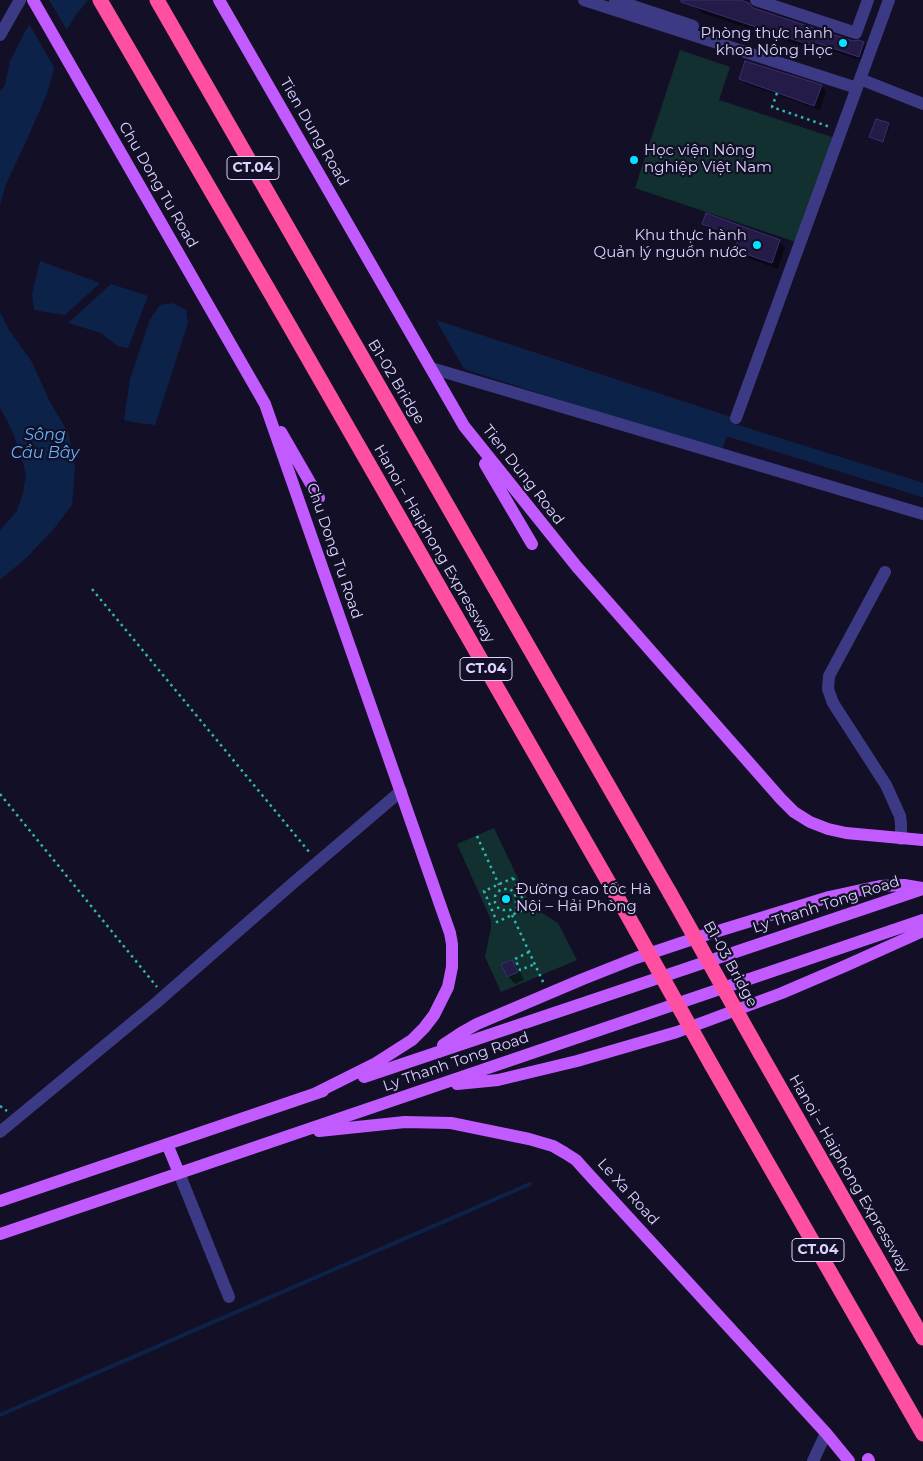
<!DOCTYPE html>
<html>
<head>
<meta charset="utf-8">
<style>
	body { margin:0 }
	canvas { display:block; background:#130f26 }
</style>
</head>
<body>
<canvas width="923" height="1461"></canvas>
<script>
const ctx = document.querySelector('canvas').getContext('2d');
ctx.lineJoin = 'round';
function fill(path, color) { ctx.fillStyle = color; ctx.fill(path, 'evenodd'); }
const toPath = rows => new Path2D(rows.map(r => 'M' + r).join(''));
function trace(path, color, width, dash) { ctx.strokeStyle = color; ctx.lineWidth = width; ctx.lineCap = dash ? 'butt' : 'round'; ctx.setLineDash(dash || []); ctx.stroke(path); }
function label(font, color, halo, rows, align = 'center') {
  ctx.font = font + ' Montserrat,sans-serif'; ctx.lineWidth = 4.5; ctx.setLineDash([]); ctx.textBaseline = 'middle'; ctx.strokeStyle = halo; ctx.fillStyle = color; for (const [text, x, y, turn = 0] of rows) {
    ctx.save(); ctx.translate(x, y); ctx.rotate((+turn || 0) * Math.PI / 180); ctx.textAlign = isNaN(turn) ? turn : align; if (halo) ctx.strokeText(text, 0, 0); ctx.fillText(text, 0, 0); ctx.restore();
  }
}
const green = toPath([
	[680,50,730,67,719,100,838,139,799,243,635,188],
	[494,828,531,906,558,923,577,960,501,992,485,957,491,928,491,920,457,844]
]);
const water = toPath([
	[45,0,88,0,76,15,55,48,57,59,46,96,24,146,6,184,0,205,0,91,5,85,10,61,26,30],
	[40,261,100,283,65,315,34,310,32,294],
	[111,284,148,296,128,348,118,346,101,333,68,323],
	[173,303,186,310,188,323,155,425,138,423,124,420,130,379,150,319,160,305],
	[0,312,9,330,32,362,50,402,69,434,75,468,72,505,53,530,26,558,0,580,0,530,17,511,23,493,26,475,19,448,9,424,0,408],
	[436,320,734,418,721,452,464,369]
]);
const pier = toPath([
	[42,0,49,0,68,32,58,48,60,60,56,71,28,22]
]);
const shadow = toPath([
	[697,0,736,0,753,9,853,42,863,43,870,49,865,62,821,47,819,52,702,13,695,6],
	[740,79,821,86,826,92,820,110,746,84],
	[888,124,890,126,884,142,872,138],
	[703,224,779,241,785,247,778,269,742,256,736,250,739,240,710,230],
	[512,961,519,969,524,980,515,984,508,976]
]);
const stream = toPath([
	[0,1415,530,1184]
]);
const canal = toPath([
	[711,424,923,490]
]);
const building = toPath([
	[681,0,740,0,749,3,753,8,853,41,859,40,864,42,859,57,814,42,813,46,681,2,681,0],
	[745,61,822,85,814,106,739,79,745,61],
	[876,119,889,123,883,142,869,137,876,119],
	[706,213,780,240,772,263,734,250,739,237,702,224,706,213],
	[512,960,518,972,507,977,501,964,512,960]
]);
const path = toPath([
	[777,93,772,107,830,127],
	[92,589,310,853],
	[0,794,157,987],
	[477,836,499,885],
	[513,878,527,908,497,922,484,891,513,878],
	[516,903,515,894,510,889,506,889,500,890,495,896,495,903,499,909,503,910,510,910,524,904],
	[512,915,544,984],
	[529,952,515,959,520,970,535,964],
	[0,1106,7,1111]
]);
const minor = toPath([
	[584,0,857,88],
	[615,0,693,26],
	[756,0,856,33,868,0],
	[0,35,20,0],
	[860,79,923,104],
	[431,368,923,514],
	[736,418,889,0],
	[885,572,829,676,828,689,833,703,886,785,900,816,901,824,901,839],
	[0,1132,156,1003,292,884,401,791],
	[179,1173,229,1297],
	[813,1461,826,1433]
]);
const major = toPath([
	[33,0,265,404,450,933,452,944,452,967,448,987,434,1015,424,1028,412,1040,376,1063,316,1093],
	[219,0,464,426,577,567,781,799,794,812,810,822,828,829,846,833,923,840],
	[281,432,319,498],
	[485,464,532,544],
	[443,1045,461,1033,477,1024,583,979,636,958,702,936,829,897,861,890,880,886,904,885,923,888],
	[364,1077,923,889],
	[457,1084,498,1080,577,1061,677,1032,782,993,845,966,923,931],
	[319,1131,405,1122,451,1123,529,1139,553,1146,565,1153,576,1160,584,1169,826,1433,849,1461],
	[167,1144,179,1173],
	[0,1201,323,1091],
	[0,1234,923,920],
	[868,1459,869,1461]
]);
const highway = toPath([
	[100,0,285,318,624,909],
	[157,0,670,893],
	[760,1053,923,1338],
	[712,1066,923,1434]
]);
const highwayBridge = toPath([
	[670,893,760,1053],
	[624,909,712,1066]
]);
const markers = [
	[843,43,5,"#00e5ff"],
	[634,160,5,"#00e5ff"],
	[757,245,5,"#00e5ff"],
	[506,899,5,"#00e5ff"]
];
const shields = [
	[253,168,52],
	[486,669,52],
	[818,1250,52]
];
const shieldNames = [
	["CT.04",253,168],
	["CT.04",486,669],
	["CT.04",818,1250]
];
const poiNames = [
	["Phòng thực hành",833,34],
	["khoa Nông Học",833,51],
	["Học viện Nông",644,151,"left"],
	["nghiệp Việt Nam",644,168,"left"],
	["Khu thực hành",747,236],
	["Quản lý nguồn nước",747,253],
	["Đường cao tốc Hà",516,890,"left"],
	["Nội – Hải Phòng",516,907,"left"]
];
const streetNames = [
	["Tien Dung Road",314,132,60],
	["Chu Dong Tu Road",158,185,60],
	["B1-02 Bridge",396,382,59],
	["Tien Dung Road",523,475,52],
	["Hanoi – Haiphong Expressway",434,544,60],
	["Chu Dong Tu Road",334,551,71],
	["Ly Thanh Tong Road",826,905,-18],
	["B1-03 Bridge",730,964,61],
	["Ly Thanh Tong Road",456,1062,-19],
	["Hanoi – Haiphong Expressway",849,1174,60],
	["Le Xa Road",628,1192,48]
];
const waterNames = [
	["Sông",45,435],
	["Cầu Bây",45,453]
];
fill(green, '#12302f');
fill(water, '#0c2248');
fill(pier, '#130f26');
fill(shadow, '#0007');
trace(stream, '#0c2248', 4);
trace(canal, '#0c2248', 14);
fill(building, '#241b47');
trace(building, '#3b2d73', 1);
trace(path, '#2fb8b0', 2.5, [2.5, 4]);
trace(minor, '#3d3a85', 12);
trace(major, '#c25bff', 12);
trace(highway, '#ff4fa3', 15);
trace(highwayBridge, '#ff4fa3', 15);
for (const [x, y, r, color] of markers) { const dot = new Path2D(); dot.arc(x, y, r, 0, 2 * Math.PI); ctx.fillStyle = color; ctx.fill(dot); trace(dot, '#130f26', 2); }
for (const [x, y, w] of shields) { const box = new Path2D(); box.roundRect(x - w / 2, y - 11.5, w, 23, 4); ctx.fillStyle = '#130f26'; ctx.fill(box); trace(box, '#d9d4ff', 1); }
label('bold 14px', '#d9d4ff', null, shieldNames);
label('15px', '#d9d4ff', '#130f26', poiNames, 'right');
label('15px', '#d9d4ff', '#130f26', streetNames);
label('italic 16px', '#62b6ff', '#130f26', waterNames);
</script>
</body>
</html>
